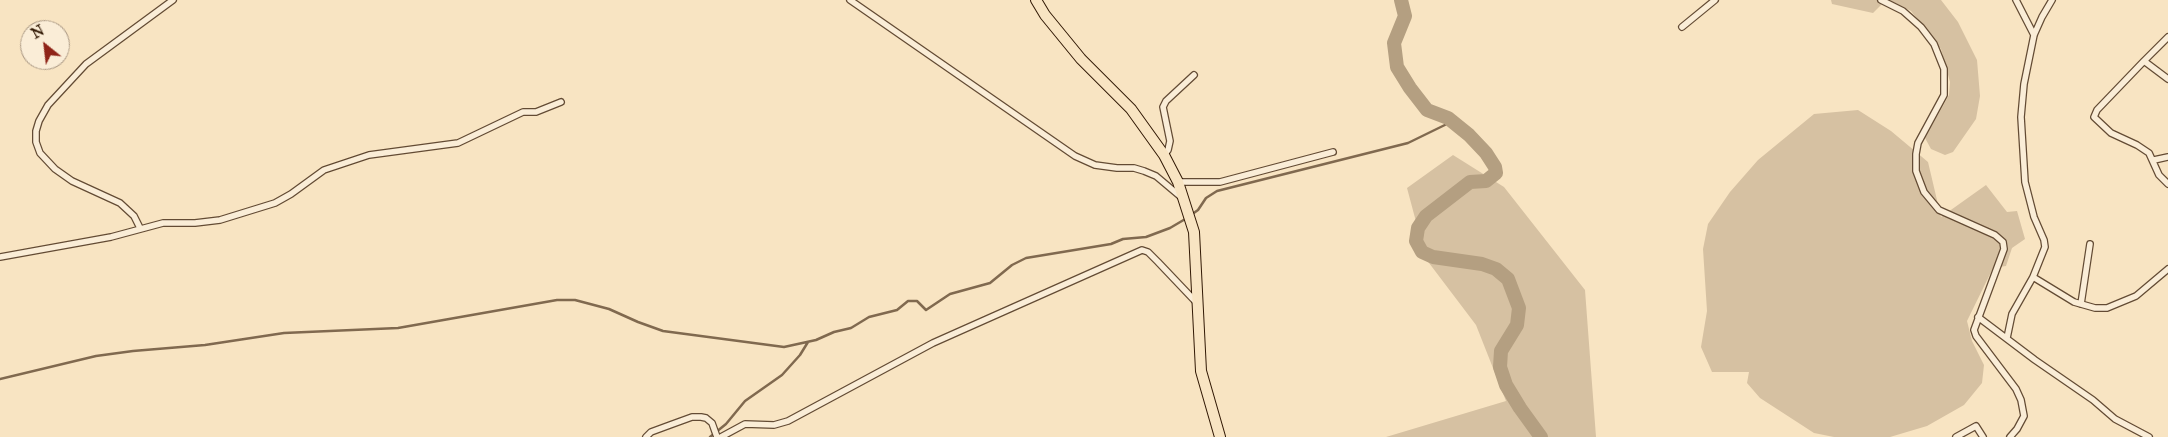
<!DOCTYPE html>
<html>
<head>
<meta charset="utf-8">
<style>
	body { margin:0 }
	#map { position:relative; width:2168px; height:437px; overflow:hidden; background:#f8e4c2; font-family:"IM FELL Great Primer",serif }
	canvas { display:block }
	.north { position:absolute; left:20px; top:20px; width:50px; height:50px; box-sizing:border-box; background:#faedd7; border:1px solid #aa9883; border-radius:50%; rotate:331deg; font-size:14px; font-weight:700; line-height:20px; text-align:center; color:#311804 }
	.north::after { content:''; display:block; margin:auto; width:18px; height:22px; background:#8f2418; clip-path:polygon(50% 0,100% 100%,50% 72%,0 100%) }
</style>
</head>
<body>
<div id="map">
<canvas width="2168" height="437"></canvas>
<div class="north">N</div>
</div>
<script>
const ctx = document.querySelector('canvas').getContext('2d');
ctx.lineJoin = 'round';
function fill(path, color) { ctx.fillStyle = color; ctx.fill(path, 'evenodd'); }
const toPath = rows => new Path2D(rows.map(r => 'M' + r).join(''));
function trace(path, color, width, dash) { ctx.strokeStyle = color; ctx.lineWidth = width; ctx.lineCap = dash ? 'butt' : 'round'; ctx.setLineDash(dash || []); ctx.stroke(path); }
const green = toPath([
	[1831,0,1886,0,1873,13,1832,4],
	[1889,0,1941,0,1958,22,1977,60,1980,96,1976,119,1953,152,1945,155,1931,149,1925,138,1949,95,1950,82,1941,49,1911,11],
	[1858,110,1891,131,1928,162,1941,217,1986,185,2007,212,2017,211,2025,239,2012,248,2006,266,1993,268,1967,321,1972,341,1984,365,1982,383,1964,405,1927,426,1890,437,1834,437,1814,433,1760,398,1747,383,1749,372,1712,372,1701,347,1707,311,1703,249,1708,224,1730,192,1758,160,1814,114],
	[1453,155,1504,187,1585,290,1596,437,1386,437,1506,401,1476,325,1426,259,1407,188]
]);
const stream = toPath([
	[1191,215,1198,210,1206,198,1217,191,1408,143,1453,121],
	[0,379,96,356,133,351,205,345,284,333,398,328,557,300,575,300,609,309,638,322,663,331,784,347,816,340,834,332,851,328,869,317,897,310,908,301,917,301,926,310,950,294,990,283,1012,265,1026,258,1111,244,1123,239,1146,237,1170,228,1187,218],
	[710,437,726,424,745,401,782,375,800,355,808,342]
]);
const river = toPath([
	[1401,0,1405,16,1394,43,1397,67,1410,88,1427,110,1448,118,1469,135,1486,153,1495,167,1496,173,1486,181,1470,182,1426,216,1418,228,1416,241,1422,252,1433,257,1482,264,1496,269,1508,279,1519,308,1517,325,1501,351,1500,367,1506,385,1520,408,1541,437]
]);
const minor = toPath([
	[850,0,1075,156,1095,165,1117,168,1134,168,1144,171,1156,176,1181,197],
	[1881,0,1903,11,1921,27,1934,44,1944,69,1944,95,1918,143,1916,154,1916,171,1924,192,1939,210,1995,235,2003,242,2004,249,1974,330,1976,336,2016,389,2021,400,2024,416,2017,429,2010,437],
	[2016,0,2034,35],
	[1682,27,1715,0],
	[2144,61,2168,37],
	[2168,79,2144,61,2097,110,2094,117,2111,133,2137,145,2149,153,2159,175,2168,184],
	[1164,155,1168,150,1170,141,1163,107,1166,101,1194,75],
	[2154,160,2168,157],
	[1178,182,1220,182,1333,152],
	[140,228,134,216,120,203,72,181,55,169,40,153,36,142,36,131,39,121,48,105,86,64,173,0],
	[0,257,111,237,163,223,195,223,220,220,275,203,291,194,324,170,369,155,458,143,523,112,536,112,561,102],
	[2033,277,2074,302,2095,308,2107,308,2136,296,2168,269],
	[2081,304,2090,244],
	[1978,317,2035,360,2093,400,2115,419,2149,437],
	[2007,338,2012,314,2033,277,2045,247,2044,240,2034,217,2025,182,2021,117,2024,84,2034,35,2042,17,2052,0],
	[646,437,651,432,670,425,692,417,701,417,706,418,712,423,717,437],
	[721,437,745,424,774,425,788,421,933,343,1142,250,1148,252,1158,262,1196,302],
	[1956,437,1976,426,1983,437]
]);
const trunk = toPath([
	[1036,0,1045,15,1081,59,1131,109,1164,155,1178,182,1194,232,1201,371,1220,437]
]);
fill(green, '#d6c1a2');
trace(stream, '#80694f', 2.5);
trace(river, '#b49f81', 14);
trace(minor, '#634b34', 8);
trace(trunk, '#311804', 12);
trace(minor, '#faedd7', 5.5);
trace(trunk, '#f8e4c2', 10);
</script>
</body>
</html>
